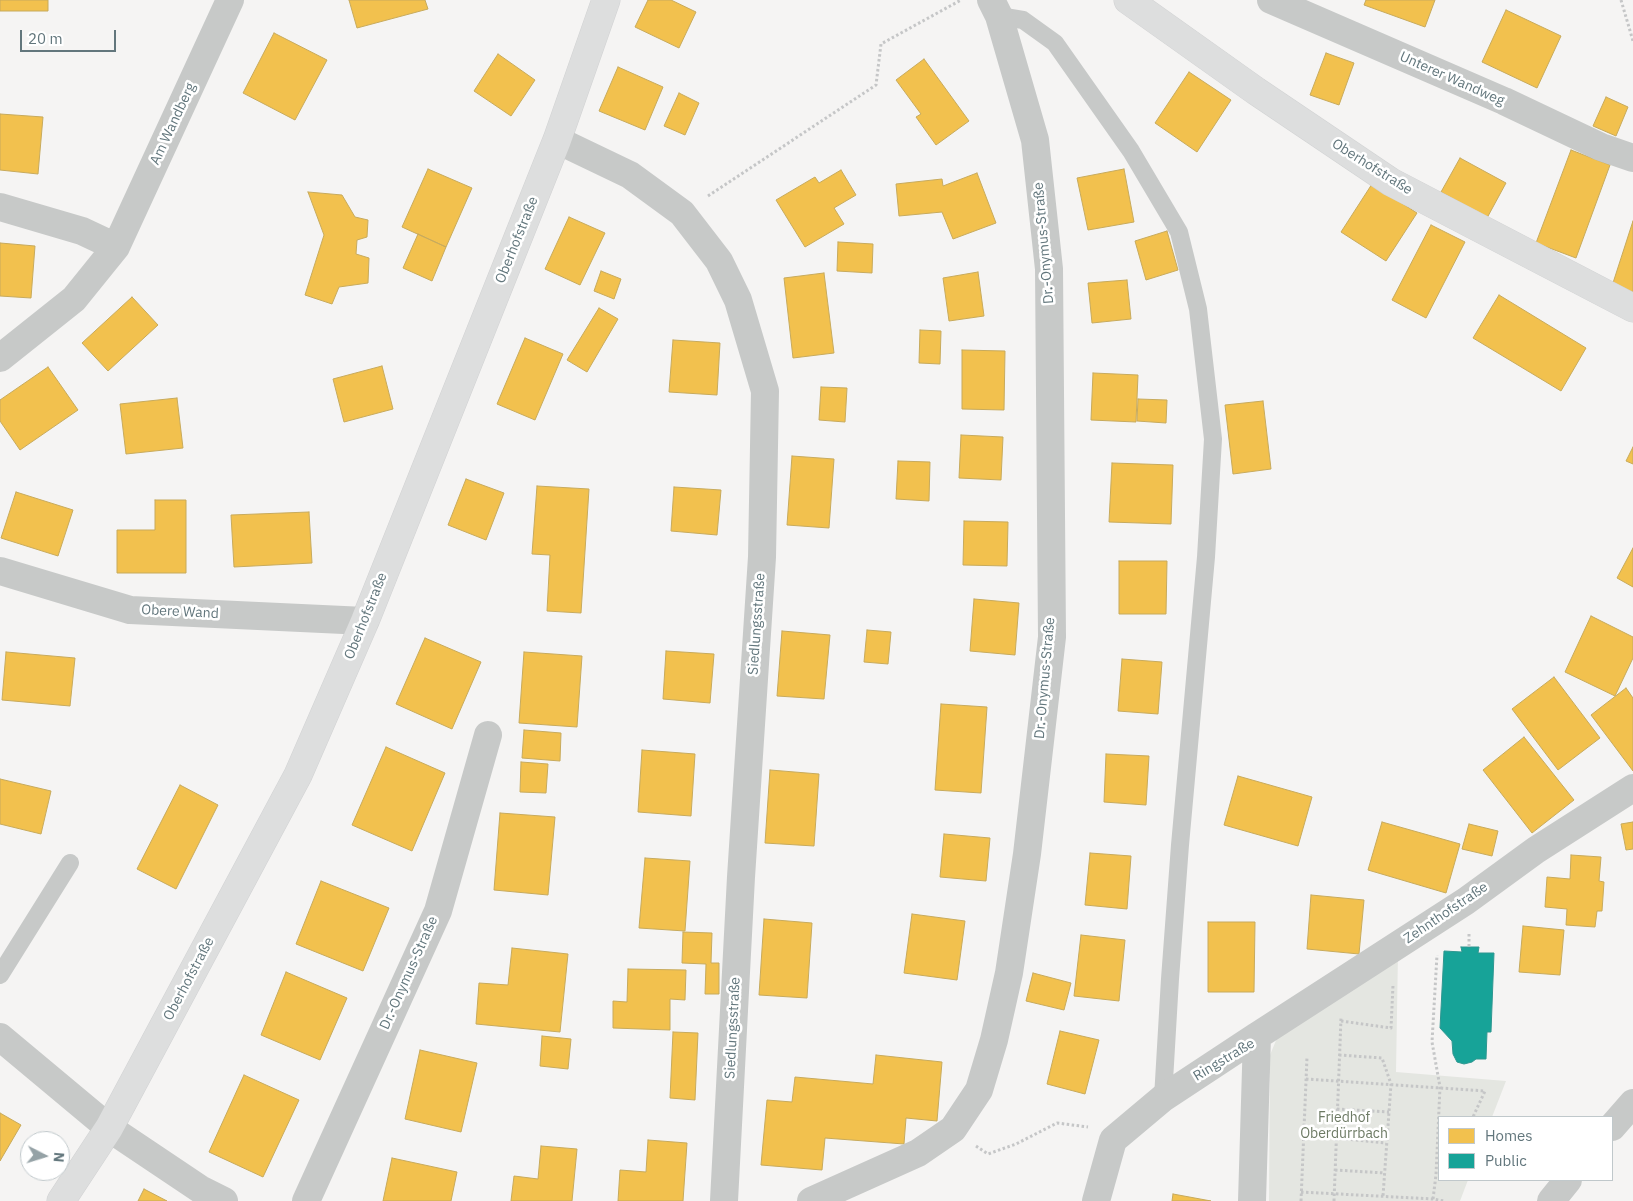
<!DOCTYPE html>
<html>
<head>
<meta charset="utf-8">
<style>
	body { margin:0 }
	#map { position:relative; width:1633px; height:1201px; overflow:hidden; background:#f5f4f3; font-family:"IBM Plex Sans",sans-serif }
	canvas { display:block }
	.legend { position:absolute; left:1438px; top:1116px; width:175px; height:65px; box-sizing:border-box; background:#fff; border:1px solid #c0c8cb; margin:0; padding:6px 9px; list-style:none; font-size:15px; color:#62767c }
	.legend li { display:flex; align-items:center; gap:10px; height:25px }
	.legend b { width:25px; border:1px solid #c0c8cb }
	.north { position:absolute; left:20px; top:1131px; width:50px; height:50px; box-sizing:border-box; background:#fff; border:1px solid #c0c8cb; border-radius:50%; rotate:95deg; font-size:14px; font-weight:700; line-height:20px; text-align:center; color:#62767c }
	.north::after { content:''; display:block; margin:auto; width:18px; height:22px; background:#95a2a6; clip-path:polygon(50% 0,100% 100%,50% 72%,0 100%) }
	.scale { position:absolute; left:20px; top:30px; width:96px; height:22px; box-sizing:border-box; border:2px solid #62767c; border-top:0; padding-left:6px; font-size:15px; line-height:18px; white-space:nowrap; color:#62767c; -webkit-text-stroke:4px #fff; paint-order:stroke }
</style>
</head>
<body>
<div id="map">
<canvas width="1633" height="1201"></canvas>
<ul class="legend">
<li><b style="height:14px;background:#f2c14e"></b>Homes</li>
<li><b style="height:14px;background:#17a398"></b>Public</li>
</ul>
<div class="north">N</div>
<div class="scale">20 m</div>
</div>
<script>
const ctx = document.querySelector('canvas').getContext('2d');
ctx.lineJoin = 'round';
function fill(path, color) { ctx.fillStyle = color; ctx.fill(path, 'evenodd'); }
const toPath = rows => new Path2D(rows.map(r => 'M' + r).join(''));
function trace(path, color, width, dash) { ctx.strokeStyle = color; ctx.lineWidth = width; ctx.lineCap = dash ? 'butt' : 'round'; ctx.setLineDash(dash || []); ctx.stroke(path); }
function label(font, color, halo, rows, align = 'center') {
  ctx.font = font + ' "IBM Plex Sans",sans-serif'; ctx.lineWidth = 5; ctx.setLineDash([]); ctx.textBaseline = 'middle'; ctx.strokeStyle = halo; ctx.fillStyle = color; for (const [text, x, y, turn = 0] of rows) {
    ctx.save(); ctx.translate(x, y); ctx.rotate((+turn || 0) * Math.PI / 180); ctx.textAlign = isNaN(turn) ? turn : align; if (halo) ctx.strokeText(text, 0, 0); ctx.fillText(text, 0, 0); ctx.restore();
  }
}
const green = toPath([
	[1398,953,1396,1072,1506,1081,1492,1117,1439,1117,1439,1180,1468,1180,1460,1201,1269,1201,1270,1055,1277,1038]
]);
const homes = toPath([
	[0,0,48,0,48,11,0,11,0,0],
	[349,0,425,0,428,9,357,28,349,0],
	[648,0,671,0,696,12,679,48,635,27,648,0],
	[1366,0,1435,0,1425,27,1364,5,1366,0],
	[1506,10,1561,36,1537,88,1482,62,1506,10],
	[274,33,327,60,295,120,243,93,274,33],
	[1326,53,1354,63,1339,105,1310,95,1326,53],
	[498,54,535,80,511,116,474,91,498,54],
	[924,59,969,121,936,145,916,117,921,114,896,80,924,59],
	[618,67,663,87,645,130,599,111,618,67],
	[1189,72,1231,100,1197,152,1155,123,1189,72],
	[679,93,699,103,685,135,664,126,679,93],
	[1606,97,1628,107,1616,136,1593,126,1606,97],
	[0,114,43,117,38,174,0,170,0,114],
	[1571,150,1610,165,1576,258,1536,243,1571,150],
	[1460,158,1506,183,1487,218,1441,192,1460,158],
	[428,169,472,188,446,247,402,227,428,169],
	[1124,169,1134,222,1088,230,1077,178,1124,169],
	[841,170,856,195,834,208,844,224,805,247,776,200,815,177,819,183,841,170],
	[977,173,996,223,953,239,942,212,899,216,896,184,942,179,943,186,977,173],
	[1372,184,1417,213,1386,261,1341,232,1372,184],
	[308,192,342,195,355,217,368,220,367,237,357,240,356,254,369,258,368,283,339,287,332,304,305,295,324,235,308,192],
	[569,217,605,233,580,285,545,269,569,217],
	[1633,221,1633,293,1612,286,1633,221],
	[1431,225,1465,242,1426,318,1392,300,1431,225],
	[1167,231,1178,270,1146,280,1135,241,1167,231],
	[418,234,446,247,432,281,403,268,418,234],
	[838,242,873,244,872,273,837,271,838,242],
	[0,243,35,246,31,298,0,296,0,243],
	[601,271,621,279,614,299,594,291,601,271],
	[978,272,984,316,949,321,943,278,978,272],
	[824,273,834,353,793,358,784,278,824,273],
	[1127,280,1131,319,1092,323,1088,283,1127,280],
	[1499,295,1586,348,1561,391,1473,338,1499,295],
	[132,297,158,325,108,371,82,343,132,297],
	[599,308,618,319,587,372,567,360,599,308],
	[920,330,941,331,940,364,919,363,920,330],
	[525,338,563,354,535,420,497,404,525,338],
	[673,340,720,343,717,395,669,392,673,340],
	[962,350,1005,351,1004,410,962,409,962,350],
	[382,366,393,409,344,422,333,379,382,366],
	[48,367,78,410,20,450,0,421,0,400,48,367],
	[1093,373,1138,375,1136,422,1091,420,1093,373],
	[821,387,847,388,845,422,819,420,821,387],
	[177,398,183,448,126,454,120,404,177,398],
	[1138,399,1167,400,1166,423,1137,421,1138,399],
	[1263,401,1271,469,1233,474,1225,405,1263,401],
	[961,435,1003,437,1001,480,959,478,961,435],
	[1633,447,1633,464,1626,461,1633,447],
	[792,456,834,459,829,528,787,525,792,456],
	[898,461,930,462,929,501,896,499,898,461],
	[1112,463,1173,465,1171,524,1109,522,1112,463],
	[466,479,504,493,486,540,448,525,466,479],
	[537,486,589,489,581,613,547,611,550,555,532,554,537,486],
	[674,487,721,490,717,535,671,531,674,487],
	[16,492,73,510,58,556,1,538,16,492],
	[155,500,186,500,186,573,117,573,117,530,155,530,155,500],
	[309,512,312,563,234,567,231,515,309,512],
	[964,521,1008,522,1007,566,963,565,964,521],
	[1633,548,1633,587,1617,578,1633,548],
	[1119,561,1167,561,1166,614,1119,614,1119,561],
	[974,599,1019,603,1015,655,970,651,974,599],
	[1591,616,1633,637,1633,658,1615,696,1565,672,1591,616],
	[867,630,891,632,888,664,864,662,867,630],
	[782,631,830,635,824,699,777,696,782,631],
	[425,638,481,662,452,729,396,704,425,638],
	[666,651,714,654,710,703,663,699,666,651],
	[6,652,75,658,70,706,2,700,6,652],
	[524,652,582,656,577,727,519,723,524,652],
	[1122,659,1162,662,1158,714,1118,711,1122,659],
	[1554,677,1600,738,1558,770,1512,709,1554,677],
	[1626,688,1633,698,1633,771,1591,715,1626,688],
	[941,704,987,707,981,793,935,790,941,704],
	[524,730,561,733,560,761,522,758,524,730],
	[1524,737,1574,800,1532,833,1483,770,1524,737],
	[386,747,445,773,412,851,352,825,386,747],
	[642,750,695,754,691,816,638,812,642,750],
	[1106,754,1149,756,1146,805,1104,802,1106,754],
	[521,762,548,764,546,793,520,792,521,762],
	[770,770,819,774,814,846,765,843,770,770],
	[1238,776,1312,797,1298,846,1224,825,1238,776],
	[0,779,51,791,41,834,0,824,0,779],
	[180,785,218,805,176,889,137,869,180,785],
	[500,813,555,817,548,895,494,890,500,813],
	[1382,822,1460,844,1446,893,1368,870,1382,822],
	[1633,822,1633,849,1626,850,1621,824,1633,822],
	[1469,824,1498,831,1492,856,1462,849,1469,824],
	[944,834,990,838,986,881,940,877,944,834],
	[1090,853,1131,856,1127,909,1085,905,1090,853],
	[1571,855,1601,857,1599,881,1604,882,1602,911,1597,911,1595,927,1566,925,1567,909,1545,907,1547,877,1570,879,1571,855],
	[645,858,690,861,685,931,639,928,645,858],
	[321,881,389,908,363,971,296,944,321,881],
	[1311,895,1364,900,1359,954,1307,949,1311,895],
	[912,914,965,921,957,980,904,973,912,914],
	[764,919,812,923,807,998,759,995,764,919],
	[1208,922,1255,922,1254,992,1208,992,1208,922],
	[1523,926,1564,930,1560,975,1519,972,1523,926],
	[683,932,712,933,711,963,719,963,719,994,705,994,706,964,682,963,683,932],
	[1081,935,1125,940,1119,1001,1074,996,1081,935],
	[512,948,568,954,560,1032,476,1024,479,983,508,985,512,948],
	[628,969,686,970,685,1000,670,999,670,1030,613,1028,613,1001,627,1002,628,969],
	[286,972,347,998,320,1060,261,1035,286,972],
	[1033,973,1071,983,1064,1010,1026,1001,1033,973],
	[1060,1031,1099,1040,1085,1094,1047,1084,1060,1031],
	[673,1032,698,1033,695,1100,670,1098,673,1032],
	[542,1036,571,1039,568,1069,540,1066,542,1036],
	[420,1050,477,1063,461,1132,405,1119,420,1050],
	[876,1055,942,1062,937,1121,906,1118,904,1144,825,1138,822,1170,761,1165,767,1100,792,1102,795,1077,873,1084,876,1055],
	[244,1075,299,1100,263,1177,209,1152,244,1075],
	[0,1113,21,1125,0,1161,0,1113],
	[648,1140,687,1143,683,1201,618,1201,620,1170,646,1172,648,1140],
	[541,1146,577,1149,572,1201,511,1201,514,1176,538,1179,541,1146],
	[392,1158,457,1172,451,1201,383,1201,392,1158],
	[144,1189,167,1201,138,1201,144,1189],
	[1173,1194,1211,1201,1172,1201,1173,1194]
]);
const public = toPath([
	[1461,947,1479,947,1478,953,1494,953,1491,1032,1487,1032,1486,1059,1476,1059,1472,1062,1464,1064,1457,1062,1453,1054,1452,1041,1440,1028,1444,951,1462,952,1461,947]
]);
const path = toPath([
	[1621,0,1633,41],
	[708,196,876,85,881,44,961,0],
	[1469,934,1469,947],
	[1341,1021,1391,1028,1393,985],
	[1339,1055,1382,1058,1391,1084,1383,1196],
	[1306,1079,1485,1091,1473,1117],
	[1337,1109,1389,1112],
	[1336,1138,1386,1143],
	[976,1146,988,1154,1016,1144,1057,1123,1088,1127],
	[1335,1170,1385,1173],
	[1301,1192,1433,1199,1444,1201],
	[1433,1199,1436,1175,1440,1087,1432,1042,1437,955],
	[1301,1201,1307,1057],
	[1334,1201,1341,1018]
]);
const lane = toPath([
	[999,16,1023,20,1055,43,1131,151,1179,232,1198,309,1213,439,1206,557,1180,845,1170,979,1163,1098],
	[0,975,70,863]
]);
const street = toPath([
	[1271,0,1504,101,1601,147,1633,158],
	[557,140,630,175,682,213,719,261,738,300,765,391,762,557,741,877,724,1201],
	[0,207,82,231,116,247],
	[0,358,74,299,116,247,230,0],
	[0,571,130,610,365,621],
	[1257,1036,1466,901,1536,850,1633,788],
	[0,1037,109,1128,200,1189,224,1201],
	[1612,1127,1633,1103],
	[306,1201,438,911,488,735],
	[811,1201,918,1153,953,1129,979,1090,994,1040,1009,973,1027,854,1052,637,1049,269,1035,140,999,16,991,0],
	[1096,1201,1113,1140,1163,1098,1257,1036,1252,1201],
	[1551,1201,1568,1180]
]);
const secondary = toPath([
	[1128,0,1256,91,1391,182,1633,308],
	[61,1201,109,1128,298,775,365,621,557,140,606,0]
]);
const streetNames = [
	["Unterer Wandweg",1452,79,24],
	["Am Wandberg",173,124,-65],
	["Oberhofstraße",1372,167,32],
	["Oberhofstraße",517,240,-68],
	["Dr.-Onymus-Straße",1044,243,-95],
	["Obere Wand",180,612,3],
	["Oberhofstraße",366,616,-68],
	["Siedlungsstraße",757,624,-86],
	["Dr.-Onymus-Straße",1045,678,-85],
	["Zehnthofstraße",1446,913,-34],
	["Dr.-Onymus-Straße",409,973,-66],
	["Oberhofstraße",189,979,-62],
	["Siedlungsstraße",733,1028,-87],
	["Ringstraße",1224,1060,-31]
];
const parkNames = [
	["Friedhof",1344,1118],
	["Oberdürrbach",1344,1134]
];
fill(green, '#e4e6e1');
fill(homes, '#f2c14e');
trace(homes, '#c7aa5c', 1);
fill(public, '#17a398');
trace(public, '#2e9690', 1);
trace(secondary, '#d1d2d3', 29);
trace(path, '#c5c6c7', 3, [2.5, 2.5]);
trace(lane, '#c7c9c8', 18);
trace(street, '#c7c9c8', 28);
trace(secondary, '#dddede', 28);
label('14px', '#62767c', '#fff', streetNames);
label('14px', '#6d7a64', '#fff', parkNames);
</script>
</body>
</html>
